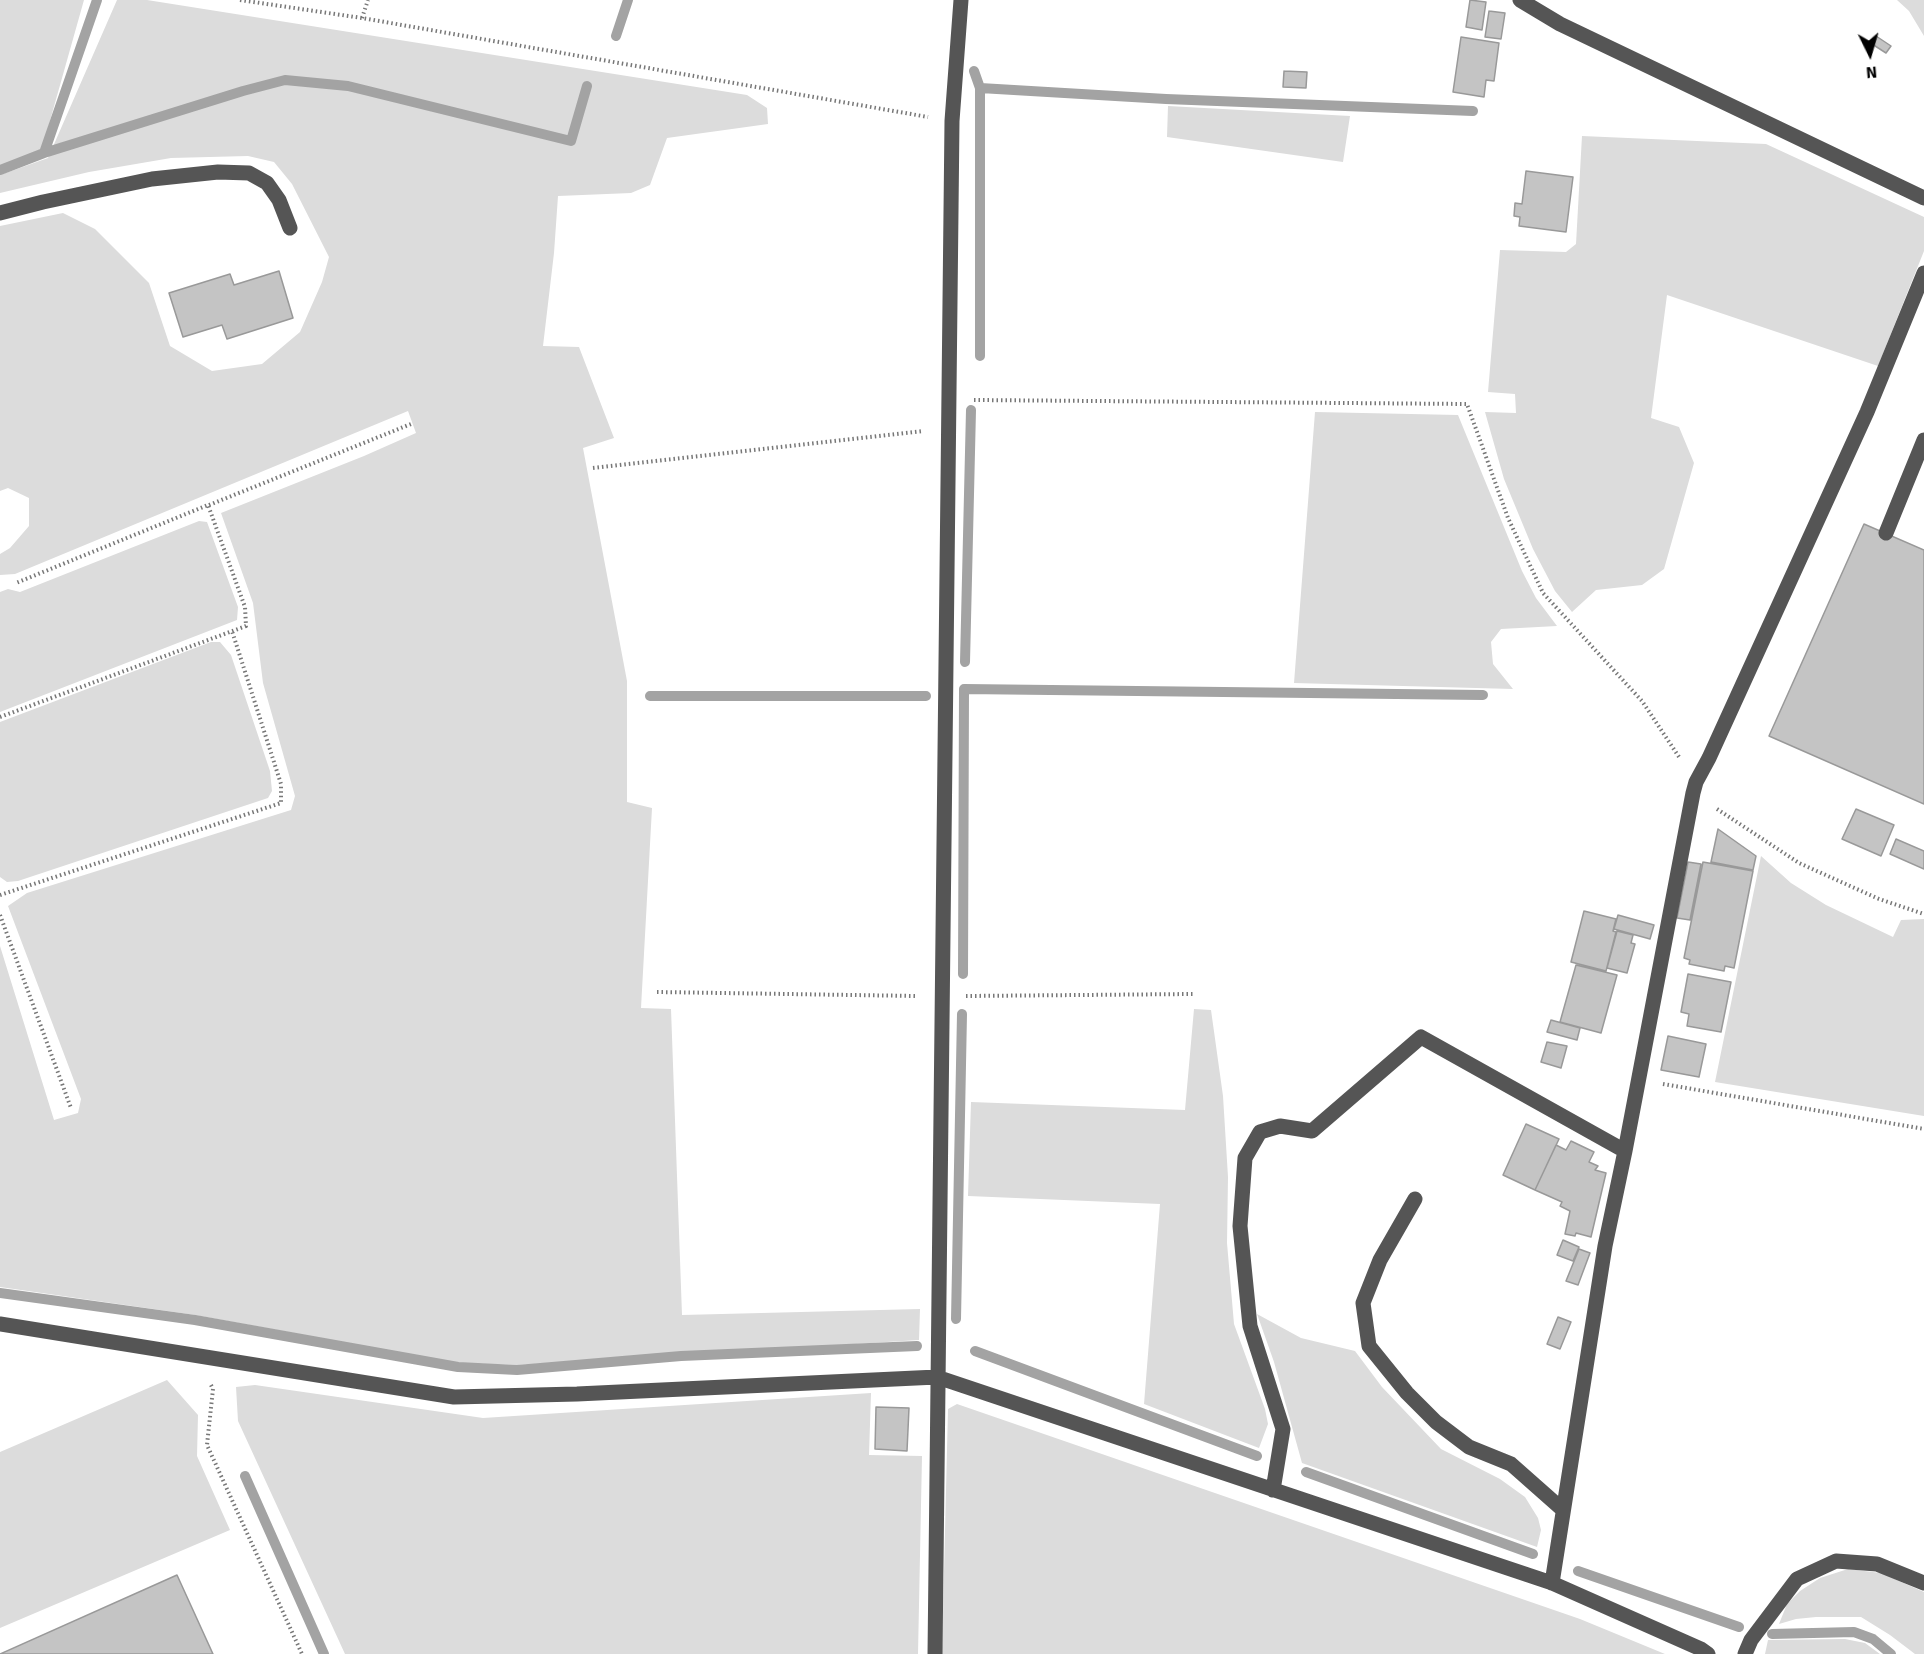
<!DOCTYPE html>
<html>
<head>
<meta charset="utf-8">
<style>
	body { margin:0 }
	#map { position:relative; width:1924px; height:1654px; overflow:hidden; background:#fff; font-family:Signika,sans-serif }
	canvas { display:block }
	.north { position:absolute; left:1840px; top:24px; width:60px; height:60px; -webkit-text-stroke:4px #fff; paint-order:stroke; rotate:175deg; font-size:16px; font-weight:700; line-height:24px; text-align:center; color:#000 }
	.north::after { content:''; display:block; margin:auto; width:21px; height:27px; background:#000; clip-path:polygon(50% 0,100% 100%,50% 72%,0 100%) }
</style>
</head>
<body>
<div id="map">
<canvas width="1924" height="1654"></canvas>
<div class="north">N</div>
</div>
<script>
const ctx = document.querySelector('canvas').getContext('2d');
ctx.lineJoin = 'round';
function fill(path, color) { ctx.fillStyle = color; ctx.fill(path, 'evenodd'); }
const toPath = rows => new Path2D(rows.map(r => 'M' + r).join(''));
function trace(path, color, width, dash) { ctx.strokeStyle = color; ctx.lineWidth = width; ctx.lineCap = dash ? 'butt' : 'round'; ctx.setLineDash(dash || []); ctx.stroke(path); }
const green = toPath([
	[0,0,84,0,42,149,0,166],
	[117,0,147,0,747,95,767,108,768,124,667,138,650,185,631,193,558,196,554,253,543,346,579,347,614,438,583,448,627,681,627,802,652,808,641,1008,671,1009,682,1315,920,1309,919,1340,518,1365,458,1363,195,1315,0,1287,0,946,54,1120,78,1113,81,1099,8,906,27,893,291,810,295,796,263,683,253,603,221,513,364,456,416,433,408,411,15,574,0,575,0,554,10,548,29,526,29,498,8,488,0,491,0,226,63,213,95,229,149,283,170,346,212,371,262,364,300,332,322,282,329,257,292,184,274,162,248,156,171,158,89,172,0,193,0,175,48,158],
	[1897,0,1924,0,1924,36,1909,11],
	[1168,106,1350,116,1343,162,1167,137],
	[1582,136,1766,144,1924,217,1924,251,1878,366,1667,295,1651,418,1679,427,1694,463,1664,569,1642,585,1596,590,1572,612,1555,591,1533,549,1504,479,1485,412,1516,413,1515,394,1488,392,1500,250,1566,252,1576,244],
	[1315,412,1458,415,1522,571,1536,598,1557,626,1501,629,1491,642,1493,664,1513,689,1294,683],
	[199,521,207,522,238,607,237,620,0,712,0,592,8,589,20,592],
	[211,642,220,642,231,655,270,771,272,791,268,798,18,881,7,882,0,877,0,722],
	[1761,856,1791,883,1826,905,1893,937,1901,920,1924,919,1924,1116,1715,1082],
	[1194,1009,1211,1010,1223,1096,1228,1177,1227,1243,1234,1324,1265,1409,1268,1424,1259,1448,1144,1404,1160,1204,968,1196,971,1102,1185,1110],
	[1257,1314,1301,1338,1355,1351,1382,1387,1441,1449,1500,1479,1525,1497,1538,1518,1541,1530,1537,1547,1302,1463,1274,1362],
	[167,1380,198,1415,197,1456,230,1530,0,1628,0,1452],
	[255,1385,483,1418,871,1393,869,1455,922,1456,918,1654,345,1654,238,1421,236,1387],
	[957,1404,1580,1619,1665,1654,942,1654,948,1409],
	[1848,1569,1881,1573,1924,1592,1924,1654,1915,1654,1890,1635,1861,1617,1816,1617,1796,1619,1779,1624,1787,1604,1800,1591,1820,1578],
	[1845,1639,1865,1643,1880,1654,1765,1654,1768,1640]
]);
const stream = toPath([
	[616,36,628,0],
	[974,71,980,88,980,356],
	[980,88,1166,99,1473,111],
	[44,153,97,0],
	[0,170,44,153,243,91,285,80,348,86,571,141,587,86],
	[965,662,971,410],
	[650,696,926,696],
	[963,974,964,689,1483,695],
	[0,1293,195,1320,458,1367,517,1370,681,1356,917,1346],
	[956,1319,962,1014],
	[975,1351,1257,1456],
	[1306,1472,1533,1554],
	[245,1476,324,1654],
	[1578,1571,1739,1627],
	[1772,1634,1854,1632,1873,1639,1891,1654]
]);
const building = toPath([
	[1470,0,1486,2,1482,30,1466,27,1470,0],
	[1489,11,1505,13,1501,39,1485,37,1489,11],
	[1876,36,1891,46,1886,53,1872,44,1876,36],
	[1461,37,1499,43,1494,81,1486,80,1484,97,1453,92,1461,37],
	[1284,71,1307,72,1306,88,1283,87,1284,71],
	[1526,171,1573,177,1566,232,1519,226,1520,217,1514,216,1515,203,1522,204,1526,171],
	[279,271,293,318,227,339,222,325,183,337,169,293,230,274,234,285,279,271],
	[1864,524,1924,550,1924,804,1769,736,1864,524],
	[1856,809,1894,825,1881,856,1842,839,1856,809],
	[1718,829,1756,856,1753,870,1711,862,1718,829],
	[1896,839,1924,851,1924,869,1890,854,1896,839],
	[1688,862,1701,864,1690,920,1677,918,1688,862],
	[1703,862,1753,871,1734,968,1725,966,1724,971,1689,964,1690,960,1684,958,1703,862],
	[1584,911,1616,919,1613,931,1616,932,1606,971,1571,962,1584,911],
	[1618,915,1654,925,1650,939,1614,929,1618,915],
	[1617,931,1633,935,1631,943,1635,944,1627,973,1607,968,1617,931],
	[1576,965,1617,975,1601,1033,1560,1022,1576,965],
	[1688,974,1731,982,1721,1032,1687,1026,1689,1014,1681,1012,1688,974],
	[1551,1020,1580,1028,1577,1040,1547,1032,1551,1020],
	[1668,1036,1706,1044,1699,1077,1661,1070,1668,1036],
	[1547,1042,1567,1046,1561,1068,1541,1062,1547,1042],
	[1526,1124,1559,1139,1535,1190,1503,1175,1526,1124],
	[1571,1141,1594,1152,1589,1162,1598,1166,1595,1170,1606,1173,1591,1237,1576,1233,1575,1236,1565,1234,1570,1211,1560,1206,1562,1202,1535,1190,1556,1145,1566,1150,1571,1141],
	[1563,1240,1579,1247,1573,1261,1557,1255,1563,1240],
	[1579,1249,1590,1253,1578,1285,1566,1281,1579,1249],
	[1558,1317,1571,1322,1560,1349,1547,1344,1558,1317],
	[876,1407,909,1408,907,1451,875,1449,876,1407],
	[177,1575,213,1654,0,1654,177,1575]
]);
const path = toPath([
	[240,0,362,18,928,117],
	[362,18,368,0],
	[974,400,1467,404,1508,518,1543,593,1642,701,1679,757],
	[593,468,923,431],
	[209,505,411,424],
	[0,717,246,626,245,607,208,505,16,583],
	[1717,809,1799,863,1879,899,1924,914],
	[0,895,281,803,281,784,232,631],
	[0,915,71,1108],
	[657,992,917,996],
	[966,996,1193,994],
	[1663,1084,1924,1129],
	[211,1385,213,1389,207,1445,302,1654]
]);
const minor = toPath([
	[1520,0,1560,24,1924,198],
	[0,213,43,202,152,179,218,172,249,173,267,183,279,200,290,228],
	[1886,533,1924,440],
	[1415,1199,1380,1260,1363,1303,1369,1346,1407,1393,1436,1422,1469,1447,1511,1464,1563,1510],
	[0,1324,454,1397,577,1394,937,1377,1552,1583,1701,1649,1708,1654],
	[1273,1490,1283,1429,1250,1326,1240,1226,1245,1158,1260,1132,1280,1126,1312,1131,1421,1037,1625,1151],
	[1552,1583,1605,1246,1625,1151,1693,793,1696,782,1709,758,1867,412,1924,273],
	[935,1654,952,121,961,0],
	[1745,1654,1751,1640,1797,1579,1836,1561,1877,1564,1924,1583]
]);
fill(green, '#dcdcdc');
trace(stream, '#a3a3a3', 10);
fill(building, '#c4c4c4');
trace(building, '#999', 1.5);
trace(path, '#777', 4, [1.5, 3]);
trace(minor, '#555', 15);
</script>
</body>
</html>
